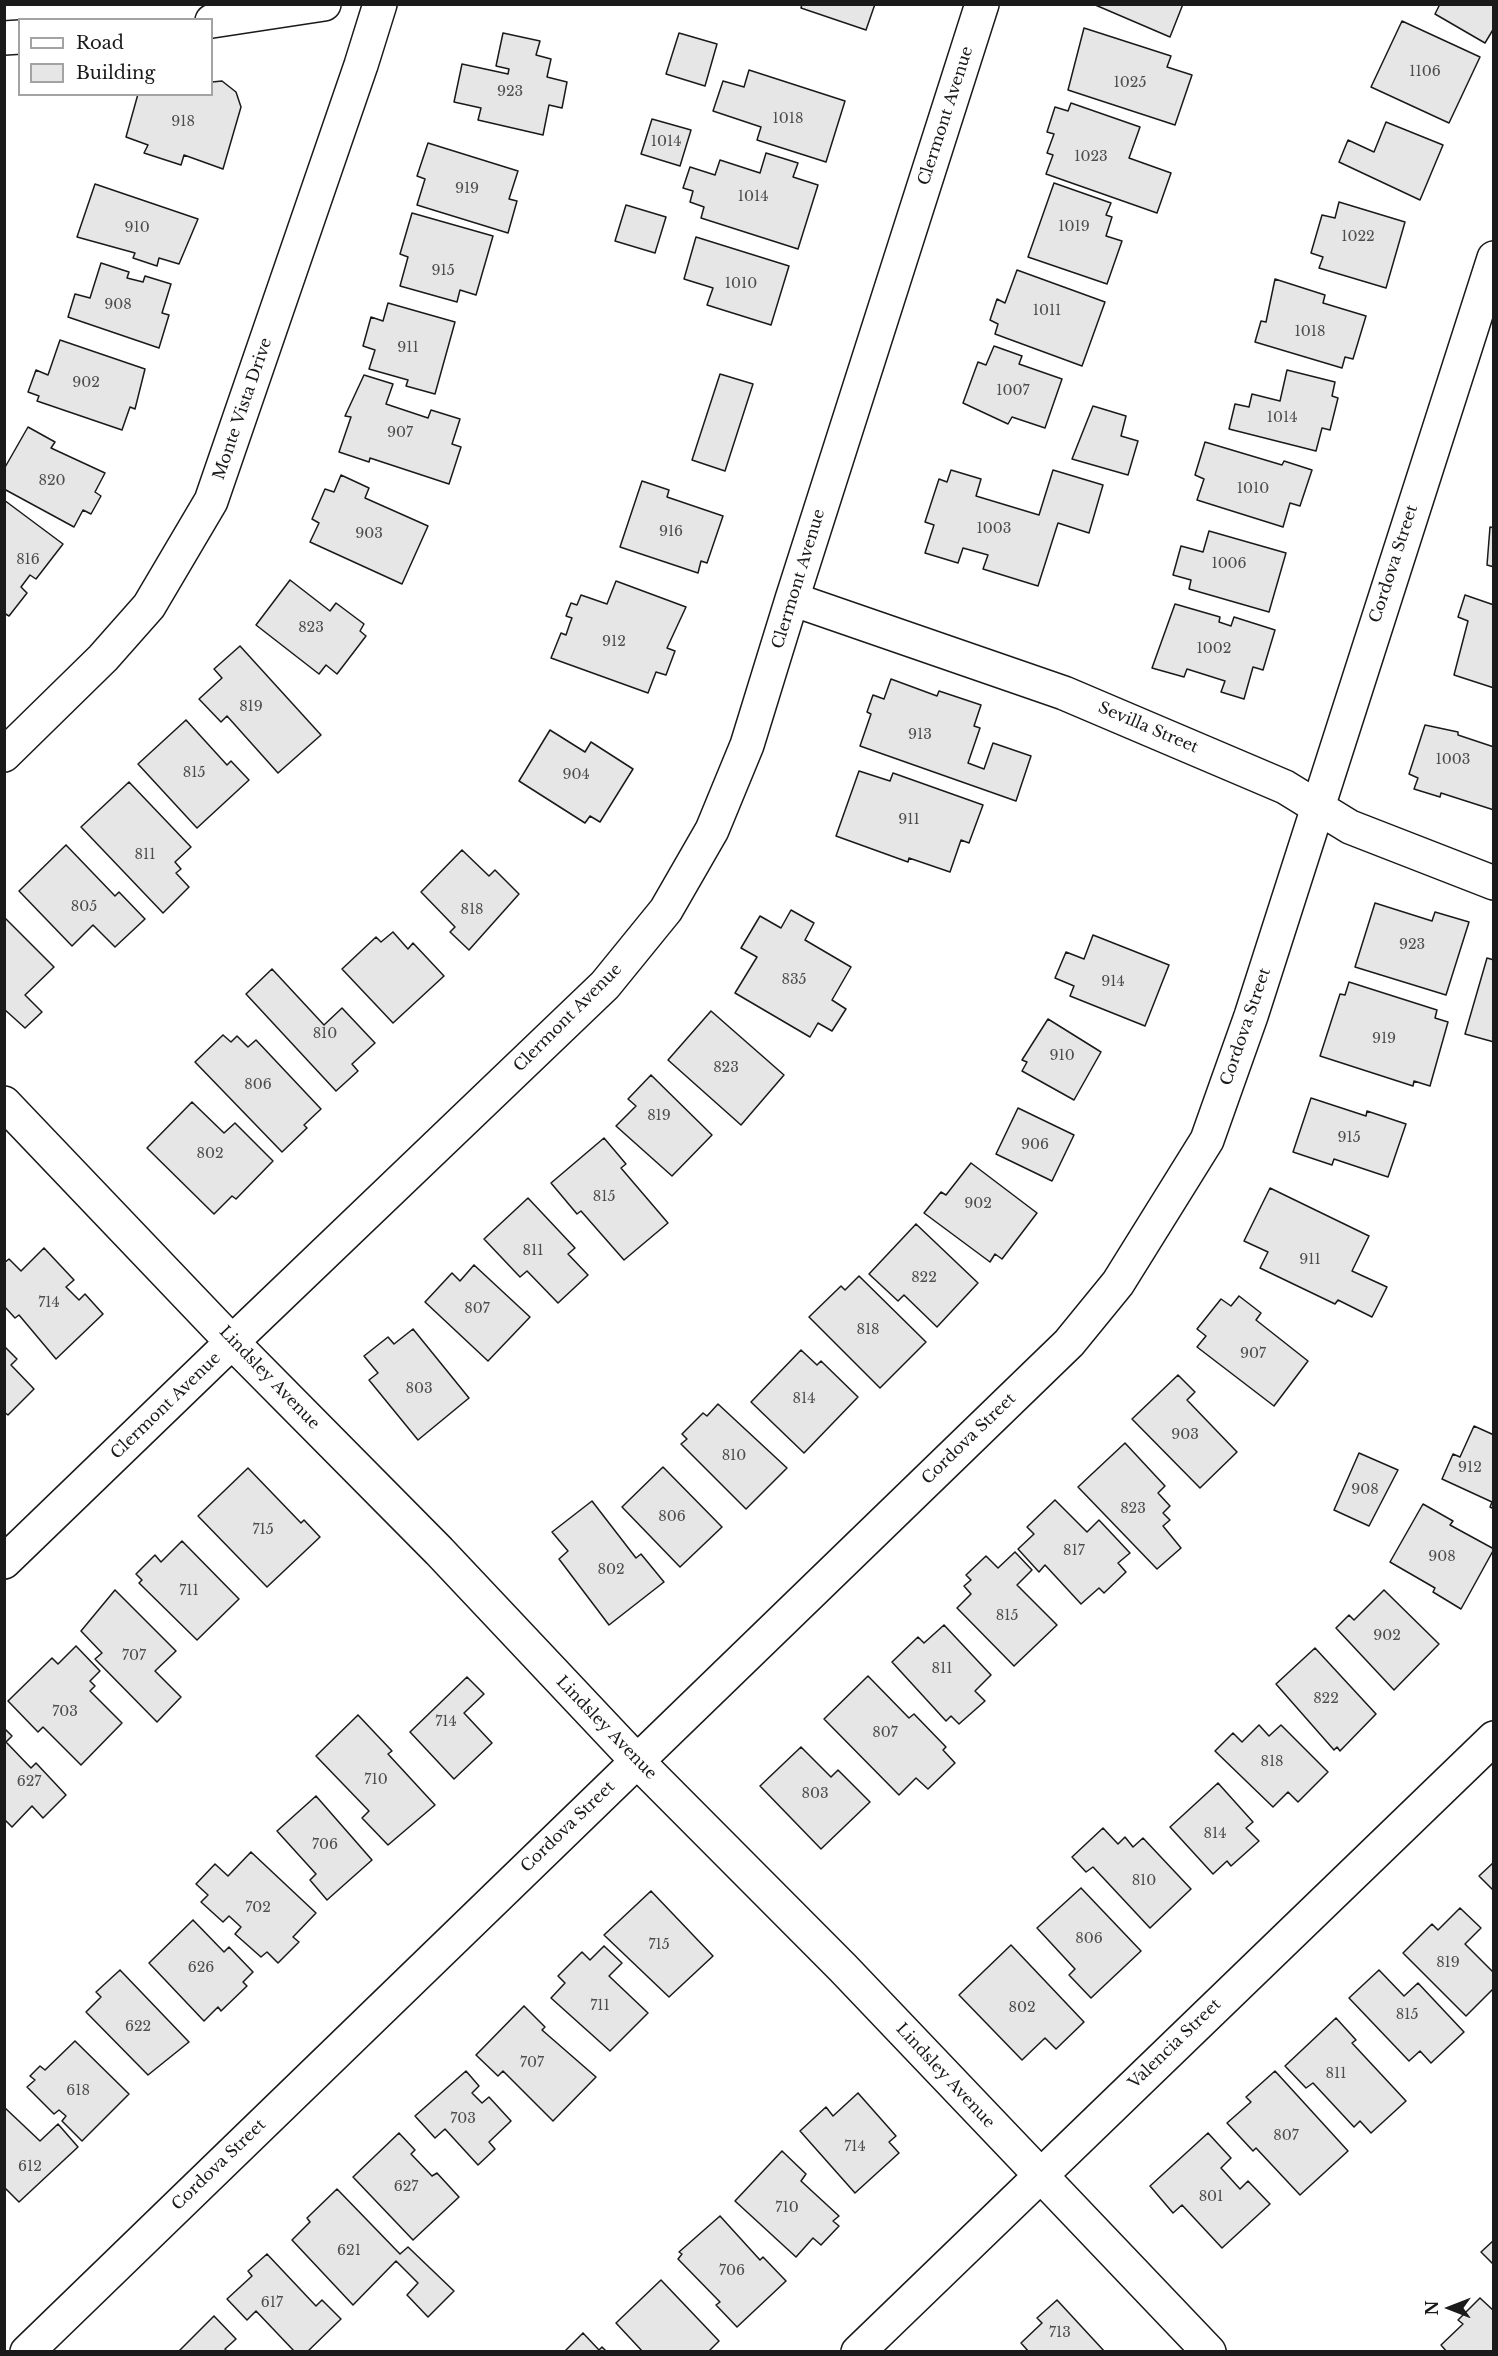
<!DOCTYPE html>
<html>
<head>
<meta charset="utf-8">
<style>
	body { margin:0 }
	#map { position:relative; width:1498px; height:2356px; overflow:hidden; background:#fff; font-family:"Libre Baskerville",serif }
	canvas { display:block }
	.frame { position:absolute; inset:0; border:6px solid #1a1a1a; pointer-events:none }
	.legend { position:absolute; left:18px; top:18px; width:195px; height:78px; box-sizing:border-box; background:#fff; border:2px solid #a3a3a3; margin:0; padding:8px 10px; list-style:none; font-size:18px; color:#1a1a1a }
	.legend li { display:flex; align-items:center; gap:12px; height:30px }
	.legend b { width:30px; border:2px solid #a3a3a3 }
	.north { position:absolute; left:1420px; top:2278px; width:60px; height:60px; -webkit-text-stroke:4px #fff; paint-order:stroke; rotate:270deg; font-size:16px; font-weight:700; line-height:24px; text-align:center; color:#1a1a1a }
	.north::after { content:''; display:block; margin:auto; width:21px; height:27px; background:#1a1a1a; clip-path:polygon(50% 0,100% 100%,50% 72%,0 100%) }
</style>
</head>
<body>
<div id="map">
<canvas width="1498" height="2356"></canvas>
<div class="frame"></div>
<ul class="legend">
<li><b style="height:8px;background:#fff"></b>Road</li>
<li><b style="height:16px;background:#e6e6e6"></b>Building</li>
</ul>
<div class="north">N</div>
</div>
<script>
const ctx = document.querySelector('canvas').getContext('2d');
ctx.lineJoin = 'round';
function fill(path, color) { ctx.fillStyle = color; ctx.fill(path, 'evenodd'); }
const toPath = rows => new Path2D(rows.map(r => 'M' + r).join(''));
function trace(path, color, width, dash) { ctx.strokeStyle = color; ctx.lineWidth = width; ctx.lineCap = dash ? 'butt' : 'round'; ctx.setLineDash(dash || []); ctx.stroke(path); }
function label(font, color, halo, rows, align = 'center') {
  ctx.font = font + ' "Libre Baskerville",serif'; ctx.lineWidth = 4.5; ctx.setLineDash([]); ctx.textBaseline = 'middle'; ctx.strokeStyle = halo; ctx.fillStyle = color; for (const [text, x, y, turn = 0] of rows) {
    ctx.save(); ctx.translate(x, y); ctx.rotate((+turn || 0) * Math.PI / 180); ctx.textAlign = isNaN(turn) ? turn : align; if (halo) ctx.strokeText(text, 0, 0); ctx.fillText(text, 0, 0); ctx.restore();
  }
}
const building = toPath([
	[802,4,875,4,866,30,801,8,802,4],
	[1093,4,1183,4,1170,37,1093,4],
	[1440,4,1494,4,1494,28,1485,43,1435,14,1440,4],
	[1402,21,1480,57,1449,123,1371,87,1402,21],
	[1084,28,1171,56,1167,67,1192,75,1175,125,1068,90,1084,28],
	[503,33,540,41,536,55,551,59,547,77,567,82,562,108,549,105,543,135,478,120,481,108,454,102,462,64,508,74,509,69,496,66,503,33],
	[679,33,717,44,705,86,666,74,679,33],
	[749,70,845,101,826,162,757,140,761,127,713,111,723,81,744,87,749,70],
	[222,81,236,92,241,107,223,169,184,155,181,165,144,153,148,145,126,137,138,94,212,94,212,82,222,81],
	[1071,103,1140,127,1129,158,1171,173,1157,213,1046,174,1053,155,1047,153,1054,134,1047,132,1055,107,1068,111,1071,103],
	[652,119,691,130,680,166,641,154,652,119],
	[1386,122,1443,145,1420,200,1339,162,1348,140,1374,152,1386,122],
	[428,143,518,171,509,199,517,201,508,233,417,205,425,179,417,176,428,143],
	[766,153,798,163,793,177,818,185,798,249,701,218,704,207,690,202,693,191,683,188,690,167,715,175,720,160,760,173,766,153],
	[1054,183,1111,203,1106,215,1112,217,1106,236,1122,241,1107,284,1028,257,1054,183],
	[95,184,198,219,179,264,159,258,157,266,133,258,135,253,77,237,95,184],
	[1339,202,1405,222,1386,288,1319,268,1323,257,1311,253,1322,215,1335,218,1339,202],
	[626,205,666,217,655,253,615,241,626,205],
	[412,213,493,236,476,295,460,290,457,302,400,286,408,257,400,254,412,213],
	[696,237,789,266,771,325,707,305,713,288,684,279,696,237],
	[101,263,129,272,127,278,143,282,145,276,171,284,162,313,169,315,159,348,68,317,75,294,90,298,101,263],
	[1017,270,1105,302,1082,366,995,334,998,324,990,320,997,299,1005,303,1017,270],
	[1275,279,1325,295,1323,303,1366,316,1353,359,1345,357,1342,368,1255,342,1261,321,1266,322,1275,279],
	[388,303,455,322,435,394,406,386,408,380,369,369,375,350,363,346,371,317,383,321,388,303],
	[60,340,145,369,135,409,130,407,122,430,37,401,39,396,28,392,36,370,48,375,60,340],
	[994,346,1022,356,1019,364,1062,379,1045,428,1012,417,1008,424,963,403,978,362,986,365,994,346],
	[1287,370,1335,382,1332,396,1338,398,1330,430,1322,428,1316,451,1229,429,1235,404,1249,407,1252,394,1280,401,1287,370],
	[720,374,753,384,725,471,692,460,720,374],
	[364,375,393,384,386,404,428,418,431,410,460,419,452,444,461,447,449,484,370,458,369,462,339,452,351,417,345,416,364,375],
	[1093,406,1126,416,1121,436,1138,441,1128,475,1072,459,1093,406],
	[28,427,55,442,51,448,105,473,95,492,101,496,91,514,83,510,74,527,4,489,4,469,28,427],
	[1205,442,1282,465,1284,461,1312,470,1300,506,1290,503,1283,527,1197,500,1204,479,1195,475,1205,442],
	[951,470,981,479,976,496,1039,515,1053,470,1103,485,1089,533,1058,523,1038,586,983,569,988,555,963,548,958,563,925,553,934,525,925,522,939,479,947,482,951,470],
	[341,475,369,488,365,498,428,526,402,584,310,542,319,523,312,519,325,489,334,492,341,475],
	[642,481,669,490,667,497,723,516,707,563,701,561,698,573,620,547,642,481],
	[4,500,63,544,36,579,30,575,21,587,27,593,9,616,4,613,4,500],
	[1490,527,1494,528,1494,567,1487,565,1490,527],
	[1209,531,1286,553,1269,612,1189,589,1191,580,1173,575,1181,546,1203,552,1209,531],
	[290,580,330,611,336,603,364,624,360,631,366,636,337,674,326,665,319,674,256,625,290,580],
	[616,581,686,607,667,648,675,651,666,675,656,672,648,693,551,658,561,633,566,635,570,623,572,618,566,616,571,603,577,605,581,595,607,604,616,581],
	[1465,595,1494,605,1494,688,1454,675,1468,621,1458,617,1465,595],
	[1175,604,1220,617,1219,622,1231,626,1234,617,1275,630,1263,670,1253,667,1244,699,1221,692,1225,681,1187,669,1184,677,1152,668,1175,604],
	[240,646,321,735,278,773,227,716,221,722,199,699,222,678,214,669,240,646],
	[891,679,937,696,939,691,981,705,974,726,980,728,968,763,984,769,993,743,1031,756,1016,801,860,746,871,714,867,712,873,695,884,699,891,679],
	[186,720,227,765,231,761,249,780,197,828,138,764,186,720],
	[1425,725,1458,732,1458,735,1494,747,1494,810,1441,793,1440,797,1414,789,1418,778,1409,774,1425,725],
	[550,730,585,752,591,742,633,769,600,822,590,816,585,823,519,781,550,730],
	[859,771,890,781,893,773,983,805,969,843,961,840,950,872,909,858,908,862,836,836,859,771],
	[129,782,191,847,175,862,181,869,176,873,189,887,163,913,81,827,129,782],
	[66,845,115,896,119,892,145,919,115,947,93,925,72,946,19,891,66,845],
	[462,850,489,876,495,870,519,894,469,950,450,932,455,927,421,892,462,850],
	[1375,903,1432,921,1435,912,1469,922,1446,995,1355,967,1375,903],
	[791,910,814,923,805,940,851,967,832,1000,846,1009,832,1031,818,1023,810,1037,735,993,757,957,741,948,760,916,781,928,791,910],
	[4,917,54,967,25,995,42,1012,25,1028,4,1009,4,917],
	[393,932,408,949,413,943,444,976,393,1023,342,969,376,937,381,942,393,932],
	[1093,935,1169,965,1145,1026,1070,996,1074,986,1055,978,1066,952,1084,959,1093,935],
	[1487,958,1494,960,1494,1042,1465,1034,1487,958],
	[272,969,324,1025,342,1008,375,1043,352,1064,358,1071,336,1091,246,994,272,969],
	[1349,982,1437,1010,1435,1018,1448,1022,1430,1086,1414,1081,1413,1086,1320,1056,1340,994,1345,995,1349,982],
	[711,1011,784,1075,741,1125,668,1060,711,1011],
	[1048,1019,1101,1052,1074,1100,1022,1071,1027,1062,1022,1060,1048,1019],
	[223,1035,231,1042,237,1036,248,1047,256,1040,321,1109,304,1125,307,1128,282,1152,195,1062,223,1035],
	[651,1075,712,1135,672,1176,616,1126,636,1106,628,1099,651,1075],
	[1311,1098,1366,1116,1367,1111,1406,1124,1388,1177,1334,1159,1332,1165,1293,1152,1311,1098],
	[192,1102,224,1133,235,1123,273,1161,236,1199,232,1196,214,1214,147,1148,192,1102],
	[1018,1108,1074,1135,1052,1181,996,1154,1018,1108],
	[604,1138,626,1164,621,1168,668,1223,624,1260,581,1211,577,1214,551,1183,604,1138],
	[971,1163,1037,1213,1002,1259,995,1254,990,1262,924,1213,941,1192,946,1195,971,1163],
	[1270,1188,1369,1236,1352,1271,1387,1287,1372,1317,1338,1300,1335,1304,1260,1268,1268,1252,1244,1241,1270,1188],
	[528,1198,575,1248,568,1254,588,1275,558,1303,527,1271,520,1277,484,1239,528,1198],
	[916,1224,978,1283,937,1327,904,1295,898,1301,869,1274,916,1224],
	[44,1248,74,1280,66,1287,79,1300,85,1294,103,1314,56,1359,19,1315,15,1318,4,1306,4,1263,9,1259,21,1271,44,1248],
	[474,1265,530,1317,488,1361,425,1302,452,1273,460,1281,474,1265],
	[859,1276,926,1342,880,1388,809,1317,841,1286,845,1290,859,1276],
	[1239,1296,1261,1313,1256,1320,1308,1361,1274,1406,1197,1347,1206,1336,1197,1329,1221,1299,1231,1306,1239,1296],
	[413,1329,469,1398,418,1440,369,1380,378,1373,364,1356,388,1337,394,1344,413,1329],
	[4,1346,17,1359,11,1365,34,1389,8,1415,4,1412,4,1346],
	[801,1350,817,1365,821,1361,858,1397,804,1453,751,1402,801,1350],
	[1178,1375,1195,1392,1187,1400,1237,1452,1200,1488,1132,1419,1178,1375],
	[718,1404,787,1468,746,1509,681,1444,687,1439,682,1434,703,1413,707,1416,718,1404],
	[1474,1426,1494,1435,1494,1509,1490,1507,1492,1502,1442,1479,1453,1454,1460,1457,1474,1426],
	[1125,1443,1165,1486,1158,1493,1170,1506,1163,1513,1170,1520,1163,1526,1181,1548,1157,1569,1078,1487,1125,1443],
	[1359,1453,1398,1470,1369,1526,1334,1510,1359,1453],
	[663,1467,722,1527,680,1567,622,1507,663,1467],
	[248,1468,301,1523,304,1520,320,1537,267,1587,198,1516,248,1468],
	[1055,1500,1087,1532,1099,1520,1130,1553,1118,1563,1126,1572,1104,1593,1099,1588,1081,1604,1045,1565,1039,1572,1018,1549,1034,1534,1027,1527,1055,1500],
	[592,1501,636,1558,641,1554,664,1582,609,1625,559,1559,568,1551,552,1532,592,1501],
	[1423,1504,1453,1521,1450,1525,1494,1549,1461,1609,1433,1592,1435,1588,1390,1562,1423,1504],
	[182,1541,239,1599,197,1640,139,1583,142,1580,136,1574,155,1555,161,1562,182,1541],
	[1015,1552,1032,1570,1017,1585,1057,1625,1014,1666,957,1608,971,1594,964,1586,971,1580,966,1575,986,1556,998,1568,1015,1552],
	[115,1590,176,1651,155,1671,181,1697,157,1722,95,1659,102,1653,81,1631,115,1590],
	[1384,1590,1439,1644,1394,1690,1336,1628,1349,1615,1354,1620,1384,1590],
	[944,1625,991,1675,975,1691,985,1701,959,1724,951,1716,946,1721,892,1662,918,1637,924,1643,944,1625],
	[76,1646,100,1671,90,1681,95,1686,90,1691,122,1723,81,1765,43,1727,38,1732,8,1701,52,1658,58,1664,76,1646],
	[1315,1648,1376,1714,1340,1751,1337,1747,1334,1750,1276,1684,1315,1648],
	[868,1676,909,1718,914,1714,946,1747,943,1750,955,1763,928,1789,916,1778,899,1795,824,1719,868,1676],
	[467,1677,484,1694,464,1713,492,1743,454,1779,410,1732,467,1677],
	[358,1715,392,1751,388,1754,435,1805,388,1845,362,1818,369,1811,316,1756,358,1715],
	[1259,1725,1269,1736,1281,1725,1328,1772,1298,1802,1288,1792,1273,1807,1215,1751,1233,1733,1242,1742,1259,1725],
	[4,1728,12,1736,6,1742,31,1768,36,1763,66,1795,43,1818,32,1806,12,1827,4,1819,4,1728],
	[801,1747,831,1777,838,1770,870,1802,821,1849,760,1786,801,1747],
	[1218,1783,1253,1822,1246,1828,1259,1841,1231,1866,1227,1861,1213,1874,1170,1827,1218,1783],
	[316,1796,372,1860,327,1900,310,1880,316,1874,277,1831,316,1796],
	[1103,1828,1118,1844,1125,1837,1133,1847,1143,1838,1191,1889,1150,1928,1093,1867,1086,1872,1072,1857,1103,1828],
	[251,1852,316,1913,293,1937,299,1942,278,1963,267,1952,261,1957,235,1934,241,1927,229,1916,223,1922,201,1902,208,1895,196,1884,215,1864,228,1876,251,1852],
	[1494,1862,1494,1891,1479,1876,1494,1862],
	[1081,1888,1141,1951,1091,1998,1069,1975,1075,1969,1037,1928,1081,1888],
	[651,1891,713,1956,669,1997,604,1935,651,1891],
	[1460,1908,1481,1928,1465,1944,1494,1973,1494,1988,1466,2016,1403,1953,1432,1924,1438,1930,1460,1908],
	[193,1920,224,1952,229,1947,253,1972,243,1982,247,1986,221,2011,218,2007,204,2021,149,1963,193,1920],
	[1011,1945,1084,2022,1056,2049,1045,2038,1022,2060,959,1995,1011,1945],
	[604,1946,622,1963,609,1976,648,2013,610,2051,551,1998,565,1983,558,1976,582,1952,590,1960,604,1946],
	[120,1970,189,2042,148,2075,86,2012,101,1997,96,1992,120,1970],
	[1379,1970,1404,1996,1418,1983,1464,2032,1431,2063,1420,2051,1409,2061,1349,1998,1379,1970],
	[524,2006,545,2027,542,2030,596,2077,553,2121,503,2071,498,2076,476,2055,524,2006],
	[1336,2018,1356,2040,1352,2043,1406,2101,1371,2133,1360,2121,1354,2127,1313,2083,1306,2088,1285,2066,1336,2018],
	[75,2041,129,2094,82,2141,62,2121,66,2116,59,2110,54,2114,27,2087,35,2080,30,2076,40,2066,45,2070,75,2041],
	[466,2071,479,2086,472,2093,482,2103,489,2097,511,2121,489,2142,495,2149,478,2165,445,2129,435,2138,415,2116,466,2071],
	[1275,2071,1348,2151,1300,2195,1256,2148,1253,2151,1227,2123,1251,2102,1246,2097,1275,2071],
	[858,2093,896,2136,889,2142,899,2153,855,2193,800,2131,826,2107,833,2116,858,2093],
	[4,2107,40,2141,58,2124,78,2147,19,2202,4,2187,4,2107],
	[399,2133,415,2150,411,2154,432,2176,437,2173,459,2197,413,2240,353,2177,399,2133],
	[1208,2133,1231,2158,1221,2168,1240,2189,1248,2181,1270,2204,1222,2248,1182,2205,1173,2213,1150,2186,1208,2133],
	[782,2151,806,2174,801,2181,839,2216,833,2221,839,2226,821,2245,813,2238,796,2257,735,2201,782,2151],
	[337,2189,400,2254,408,2247,454,2291,428,2317,407,2295,418,2283,396,2261,353,2305,292,2240,310,2222,307,2218,337,2189],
	[720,2216,760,2260,763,2257,786,2281,737,2327,716,2305,720,2302,678,2259,682,2254,679,2252,720,2216],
	[1494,2240,1494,2265,1481,2252,1494,2240],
	[267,2254,316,2306,322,2300,341,2319,307,2352,295,2352,256,2311,247,2320,227,2299,252,2276,248,2271,267,2254],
	[661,2280,719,2341,708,2352,643,2352,616,2323,661,2280],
	[1480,2298,1494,2311,1494,2352,1447,2352,1441,2345,1463,2324,1458,2320,1480,2298],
	[1057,2300,1105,2352,1029,2352,1021,2343,1042,2323,1037,2318,1057,2300],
	[214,2316,236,2339,225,2349,228,2352,178,2352,214,2316],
	[583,2333,599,2350,602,2347,607,2352,564,2352,583,2333]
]);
const minor = toPath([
	[212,21,324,4],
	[4,38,20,37],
	[792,599,1064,693,1285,787,1350,827,1494,883],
	[4,755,103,658,149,606,211,501,361,65,380,4],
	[4,1103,232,1342,439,1551,636,1760,843,1968,1209,2352],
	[4,1562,232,1342,605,985,666,910,712,830,747,745,792,599,982,4],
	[27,2352,1069,1343,1118,1283,1207,1140,1251,1016,1494,258],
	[858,2352,1494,1738]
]);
const numberNames = [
	["1106",1425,72],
	["1025",1130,83],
	["923",510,92],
	["1018",788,119],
	["918",183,122],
	["1014",666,142],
	["1023",1091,157],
	["919",467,189],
	["1014",753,197],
	["1019",1074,227],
	["910",137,228],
	["1022",1358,237],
	["915",443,271],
	["1010",741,284],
	["908",118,305],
	["1011",1047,311],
	["1018",1310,332],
	["911",408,348],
	["902",86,383],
	["1007",1013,391],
	["1014",1282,418],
	["907",400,433],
	["820",52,481],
	["1010",1253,489],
	["1003",994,529],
	["916",671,532],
	["903",369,534],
	["816",28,560],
	["1006",1229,564],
	["823",311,628],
	["912",614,642],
	["1002",1214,649],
	["819",251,707],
	["913",920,735],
	["1003",1453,760],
	["815",194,773],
	["904",576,775],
	["911",909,820],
	["811",145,855],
	["805",84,907],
	["818",472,910],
	["923",1412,945],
	["835",794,980],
	["914",1113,982],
	["810",325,1034],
	["919",1384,1039],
	["910",1062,1056],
	["823",726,1068],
	["806",258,1085],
	["819",659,1116],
	["915",1349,1138],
	["906",1035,1145],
	["802",210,1154],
	["815",604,1197],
	["902",978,1204],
	["811",533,1251],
	["911",1310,1260],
	["822",924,1278],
	["714",49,1303],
	["807",477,1309],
	["818",868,1330],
	["907",1253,1354],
	["803",419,1389],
	["814",804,1399],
	["903",1185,1435],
	["810",734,1456],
	["912",1470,1468],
	["908",1365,1490],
	["823",1133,1509],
	["806",672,1517],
	["715",263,1530],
	["817",1074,1551],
	["908",1442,1557],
	["802",611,1570],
	["711",189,1591],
	["815",1007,1616],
	["902",1387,1636],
	["707",134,1656],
	["811",942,1669],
	["822",1326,1699],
	["703",65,1712],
	["714",446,1722],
	["807",885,1733],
	["818",1272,1762],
	["710",376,1780],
	["627",29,1782],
	["803",815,1794],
	["814",1215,1834],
	["706",325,1845],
	["810",1144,1881],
	["702",258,1908],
	["806",1089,1939],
	["715",659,1945],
	["819",1448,1963],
	["626",201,1968],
	["711",600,2006],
	["802",1022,2008],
	["815",1407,2015],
	["622",138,2027],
	["707",532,2063],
	["811",1336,2074],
	["618",78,2091],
	["703",463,2119],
	["807",1286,2136],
	["714",855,2147],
	["612",30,2167],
	["627",406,2187],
	["801",1211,2197],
	["710",787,2208],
	["621",349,2251],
	["706",732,2271],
	["617",272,2303],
	["713",1060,2333]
];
const streetNames = [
	["Clermont Avenue",946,116,-72],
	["Monte Vista Drive",243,409,-71],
	["Cordova Street",1394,564,-72],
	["Clermont Avenue",799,579,-73],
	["Sevilla Street",1148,728,23],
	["Clermont Avenue",568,1018,-45],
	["Cordova Street",1246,1027,-71],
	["Lindsley Avenue",269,1378,46],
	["Clermont Avenue",166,1406,-44],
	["Cordova Street",969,1439,-44],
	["Lindsley Avenue",606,1728,46],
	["Cordova Street",568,1827,-44],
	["Valencia Street",1175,2044,-44],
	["Lindsley Avenue",945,2076,47],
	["Cordova Street",219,2165,-44]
];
fill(building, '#e6e6e6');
trace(building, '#1a1a1a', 1.5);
trace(minor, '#1a1a1a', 36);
trace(minor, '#fff', 33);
label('14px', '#4d4d4d', null, numberNames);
label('16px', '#1a1a1a', '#fff', streetNames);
</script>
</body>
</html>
